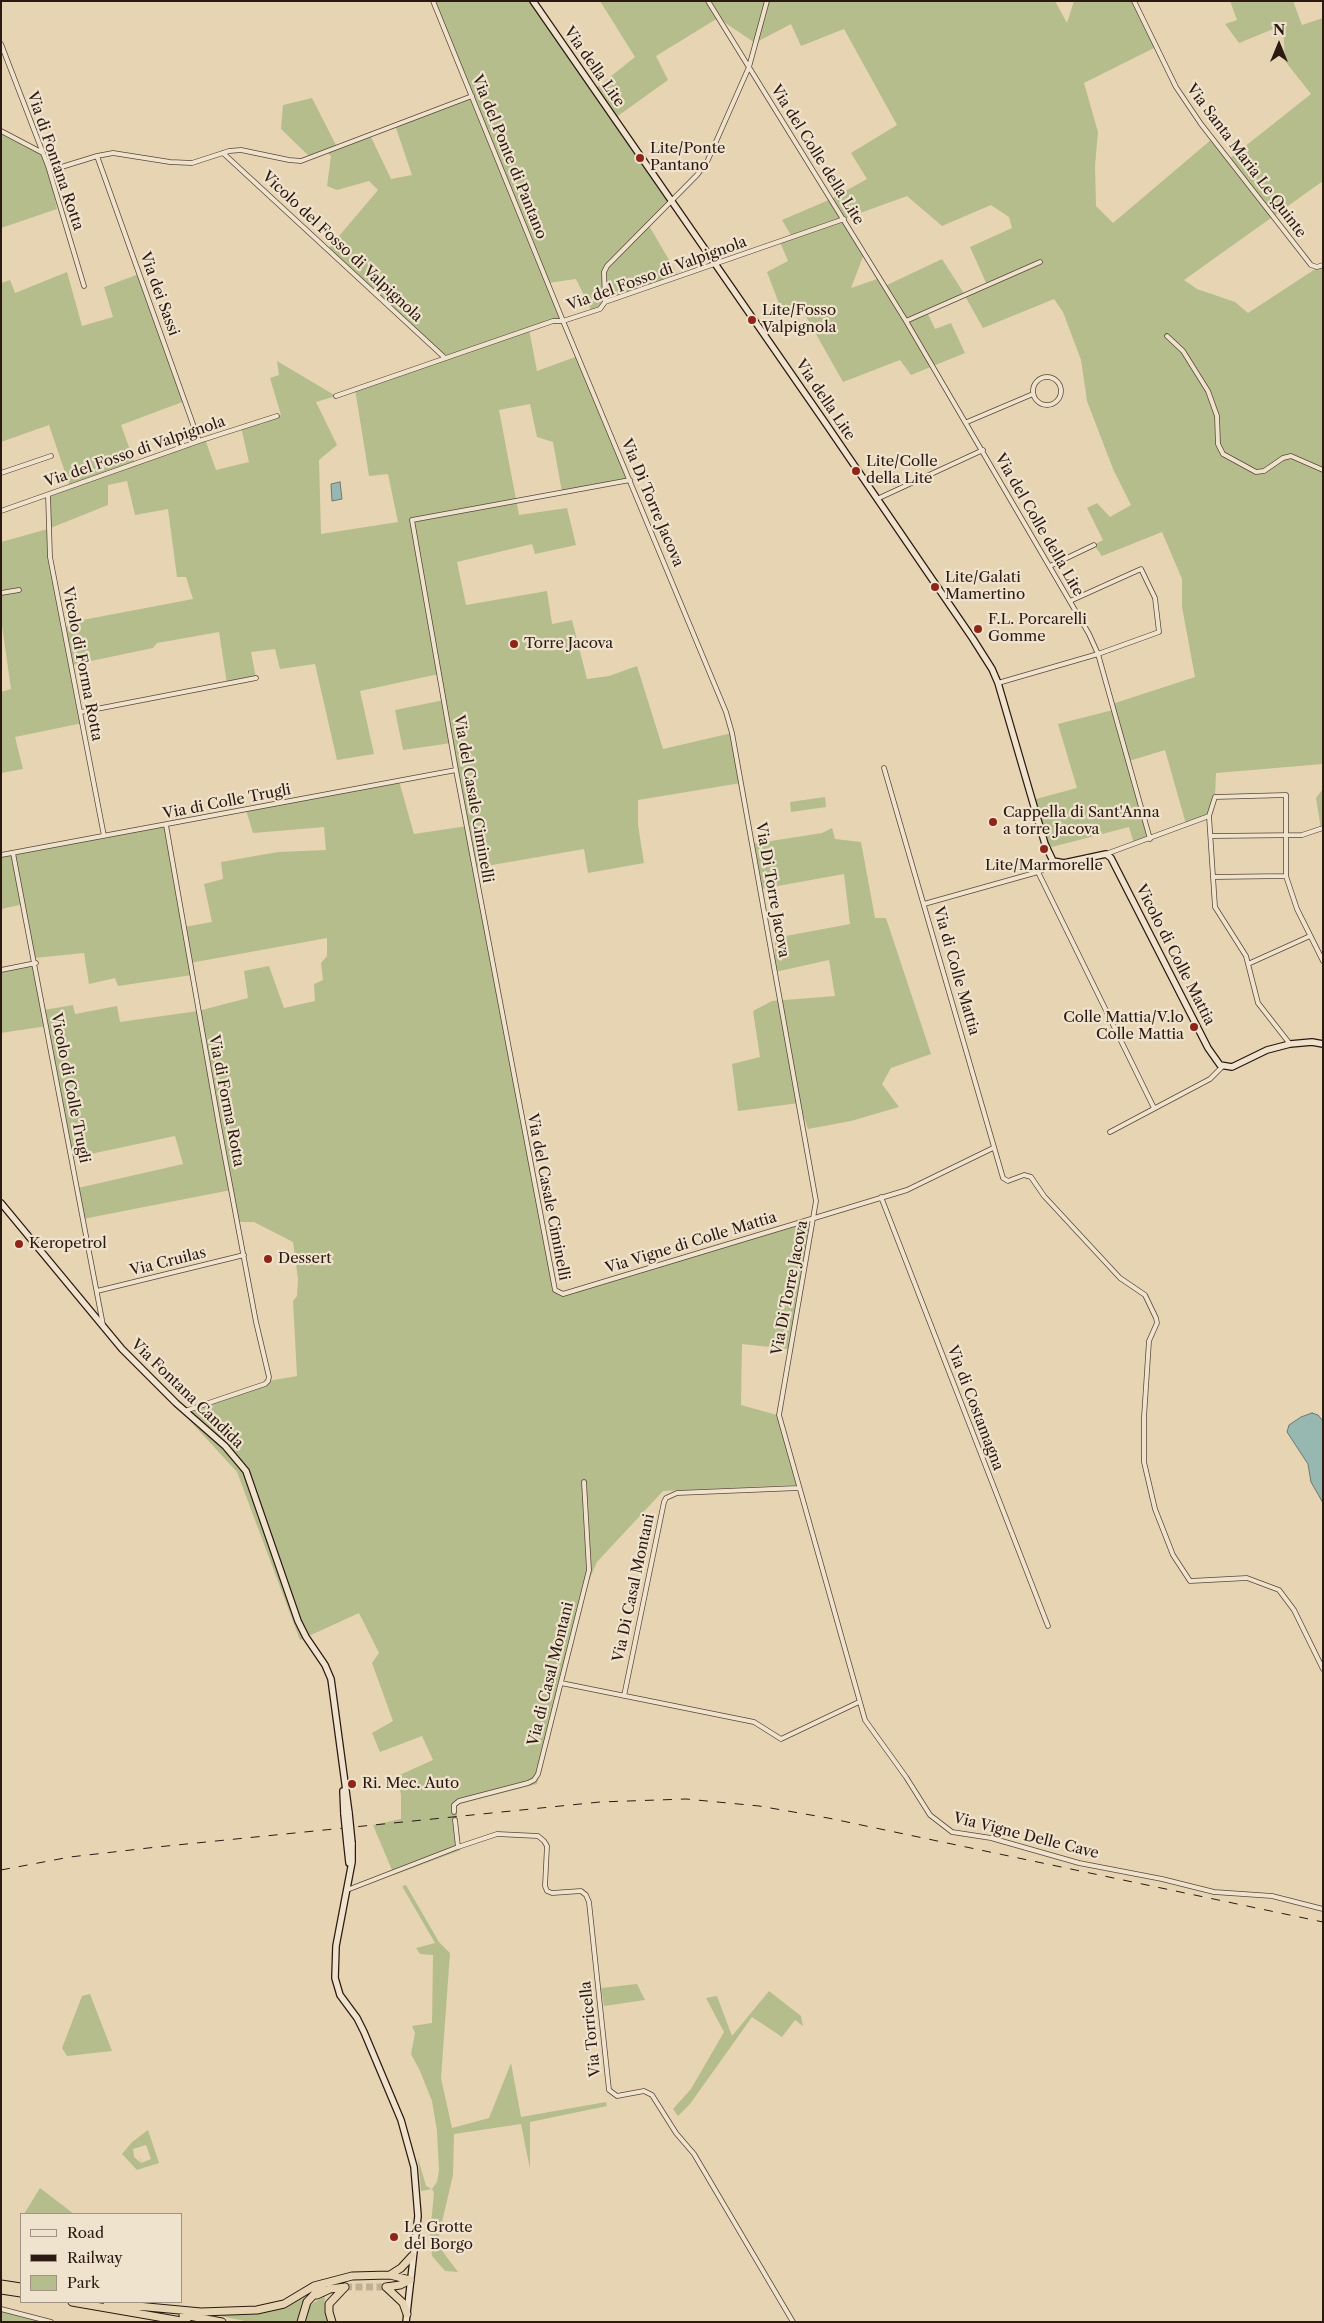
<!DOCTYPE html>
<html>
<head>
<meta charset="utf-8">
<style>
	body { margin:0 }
	#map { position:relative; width:1324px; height:2323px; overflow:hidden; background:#e7d4b3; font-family:"Libre Caslon Text",serif }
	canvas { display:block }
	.frame { position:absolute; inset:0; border:2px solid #2b1912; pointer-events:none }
	.legend { position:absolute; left:20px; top:2213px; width:162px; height:90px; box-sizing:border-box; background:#efe3ce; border:1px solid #a19283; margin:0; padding:6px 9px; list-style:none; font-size:15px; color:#2b1912 }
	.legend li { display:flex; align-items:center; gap:10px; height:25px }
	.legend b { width:25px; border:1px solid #a19283 }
	.north { position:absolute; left:1254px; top:20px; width:50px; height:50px; -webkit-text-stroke:4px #efe3ce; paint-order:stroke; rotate:0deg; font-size:14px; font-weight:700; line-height:20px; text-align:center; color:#2b1912 }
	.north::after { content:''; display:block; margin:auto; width:18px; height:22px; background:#2b1912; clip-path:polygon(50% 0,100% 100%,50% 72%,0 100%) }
</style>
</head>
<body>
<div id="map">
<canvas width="1324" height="2323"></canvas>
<div class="frame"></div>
<ul class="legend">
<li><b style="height:6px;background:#efe3ce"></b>Road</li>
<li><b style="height:6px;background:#2b1912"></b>Railway</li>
<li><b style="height:14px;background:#b5bd8d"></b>Park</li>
</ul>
<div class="north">N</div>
</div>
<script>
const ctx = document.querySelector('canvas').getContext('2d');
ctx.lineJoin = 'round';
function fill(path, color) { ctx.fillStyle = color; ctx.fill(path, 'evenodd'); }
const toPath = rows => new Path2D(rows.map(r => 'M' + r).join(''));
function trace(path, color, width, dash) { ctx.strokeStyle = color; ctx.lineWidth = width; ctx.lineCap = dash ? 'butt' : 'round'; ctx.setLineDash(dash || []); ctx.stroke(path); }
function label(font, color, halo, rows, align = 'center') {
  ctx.font = font + ' "Libre Caslon Text",serif'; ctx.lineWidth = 4.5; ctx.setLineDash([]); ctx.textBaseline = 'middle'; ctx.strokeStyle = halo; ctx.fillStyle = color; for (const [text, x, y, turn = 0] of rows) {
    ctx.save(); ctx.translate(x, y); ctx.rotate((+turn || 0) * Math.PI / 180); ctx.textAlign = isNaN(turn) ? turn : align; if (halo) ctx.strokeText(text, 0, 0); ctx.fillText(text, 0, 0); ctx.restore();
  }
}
const green = toPath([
	[433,1,533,1,595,89,635,57,600,1,1055,1,1067,23,1074,1,1134,1,1156,47,1084,83,1098,132,1095,166,1096,206,1113,223,1212,139,1229,159,1311,94,1285,61,1283,25,1239,43,1225,24,1237,20,1230,1,1293,1,1302,25,1323,18,1323,181,1184,280,1197,289,1235,302,1248,313,1323,264,1323,764,1216,773,1215,797,1209,816,1186,824,1165,750,1129,761,1150,839,1134,844,1129,827,1044,849,1032,800,1077,788,1058,724,1113,710,1112,704,1195,677,1182,607,1182,579,1162,532,1102,556,1094,545,1103,540,1087,508,1097,503,1110,517,1131,505,1113,469,1087,401,1081,360,1063,312,1054,299,983,328,965,296,927,312,935,329,951,323,965,353,911,375,900,360,843,382,798,302,781,309,767,272,788,261,780,242,792,237,782,220,831,199,867,179,851,153,897,125,844,29,801,46,791,24,755,43,718,18,656,56,668,80,615,118,672,200,648,224,679,277,605,302,600,309,592,312,576,279,548,283,563,321,529,329,537,371,578,356,630,480,562,492,553,442,537,437,530,404,499,410,519,515,567,508,576,545,535,554,532,544,457,562,466,605,547,591,552,624,572,620,587,679,609,676,637,666,663,749,732,733,741,783,638,800,638,825,644,863,588,873,584,849,475,868,554,1287,564,1294,815,1217,789,1349,742,1344,741,1405,777,1415,796,1485,663,1491,597,1562,589,1580,537,1784,456,1805,461,1850,394,1875,373,1825,401,1819,401,1794,395,1777,433,1760,422,1736,380,1752,372,1733,393,1721,372,1663,379,1653,359,1613,300,1640,237,1472,181,1411,268,1381,297,1376,293,1301,297,1296,298,1279,293,1242,254,1222,238,1222,231,1190,83,1219,78,1188,183,1164,175,1136,72,1158,47,1026,1,1033,1,970,36,963,44,1010,73,1005,75,1014,117,1006,120,1022,198,1011,248,998,244,971,269,966,284,1008,315,1001,314,984,323,980,321,963,327,956,327,938,190,963,192,975,118,986,115,978,89,984,84,953,34,958,24,904,1,909,1,855,166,825,184,927,212,922,204,884,223,879,221,862,278,852,326,850,324,827,253,833,246,810,399,781,414,834,467,826,451,743,403,750,395,710,444,700,439,674,360,691,374,754,337,760,315,664,280,669,275,649,251,652,256,678,227,684,219,632,157,643,153,648,72,665,83,723,15,737,23,769,1,773,1,692,11,689,1,619,1,542,48,529,48,495,70,487,49,425,1,442,1,283,10,280,15,293,67,272,82,326,113,317,104,287,139,274,185,401,121,425,135,464,205,439,216,470,249,462,241,427,281,415,270,378,279,375,277,361,336,396,316,402,337,445,319,460,321,534,398,522,388,474,369,476,355,389,444,358,328,249,378,190,369,181,337,190,327,186,331,156,326,152,311,158,281,129,283,105,312,98,337,147,370,135,391,179,412,175,395,125,472,96],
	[907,196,942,226,991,205,1009,217,1012,228,970,247,987,285,965,295,942,259,885,286,880,278,851,288,864,254,844,219],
	[127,481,135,515,168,509,177,577,186,577,193,599,72,622,64,629,48,529,108,505,108,485],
	[1,131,42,153,48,166,57,209,1,228],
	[1323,789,1323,828,1321,829,1316,798],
	[825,797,826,807,791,812,790,802],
	[832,828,835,839,861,842,875,918,886,918,931,1054,891,1068,882,1084,899,1107,851,1121,808,1129,799,1103,738,1111,732,1064,760,1057,753,1011,772,1001,835,996,829,960,775,972,775,938,850,924,844,874,761,889,752,844,822,833],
	[406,1885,439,1942,450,1953,441,2078,452,2128,489,2118,511,2063,521,2117,606,2102,607,2106,530,2122,530,2169,521,2124,454,2134,453,2175,439,2235,443,2252,458,2272,445,2271,432,2256,430,2234,434,2193,432,2189,421,2191,418,2158,426,2186,432,2189,437,2182,439,2170,437,2131,432,2101,420,2071,411,2054,415,2033,412,2026,432,2023,433,1955,420,1954,416,1948,435,1943,402,1886],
	[637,1984,645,2000,604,2006,601,1988],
	[769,1991,801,2016,803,2026,795,2020,782,2037,752,2017,690,2104,678,2116,673,2109,691,2089,724,2032,706,1998,717,1996,732,2036],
	[90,1994,112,2051,67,2056,62,2048,82,1996],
	[148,2130,159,2163,137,2170,122,2154,132,2142],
	[146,2145,151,2159,141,2163,139,2155,142,2164,134,2157,133,2149],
	[40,2188,74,2214,24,2214],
	[310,2292,301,2305,298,2322,250,2322,210,2314,256,2312],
	[325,2296,324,2311,328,2322,305,2322,310,2305],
	[1,2311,46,2322,1,2322]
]);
const water = toPath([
	[340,482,342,499,332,501,331,484,340,482],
	[1312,1413,1318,1415,1323,1421,1323,1503,1311,1482,1308,1464,1287,1432,1289,1425,1301,1417,1312,1413]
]);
const highwayTunnel = toPath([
	[345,2287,386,2287]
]);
const street = toPath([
	[433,1,563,321,726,712,732,733,816,1201,779,1415,865,1720,906,1777,930,1815,952,1832,991,1838,1079,1863,1162,1879,1214,1892,1272,1896,1323,1909],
	[708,1,906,321,1089,634,1098,654,1150,839],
	[1134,1,1176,87,1201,124,1311,265,1317,267,1323,265],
	[1,44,48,166,84,286],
	[1,131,41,152],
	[223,153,445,358],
	[97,156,199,441],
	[48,166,55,169,97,156,113,153,170,162,192,163,229,151,241,150,289,160,301,161,472,96],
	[605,302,604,272,607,266,697,175,707,162,749,67,767,1],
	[906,321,1040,262],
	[1167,336,1183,351,1208,391,1217,416,1218,444,1223,454,1256,472,1264,471,1283,458,1291,456,1323,470],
	'1033 391a14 14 0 1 1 28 0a14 14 0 1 1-28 0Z',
	[336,396,553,321,563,321,600,309,605,302,844,219],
	[967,422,1033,394],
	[1,473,51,456],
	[630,480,412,520,456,770,555,1290,563,1294,907,1190,993,1148],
	[48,495,50,557,104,836],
	[877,499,983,450],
	[1,511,199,441,277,416],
	[1050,566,1094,545],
	[1,593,19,590],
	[998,683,1098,654,1159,632,1155,598,1141,569,1070,601],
	[81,712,256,678],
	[884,768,1003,1178,1008,1181,1024,1175,1031,1177,1044,1196,1120,1278,1145,1295,1156,1318,1157,1323,1149,1341,1144,1417,1144,1462,1155,1509,1173,1555,1190,1581,1247,1578,1279,1590,1294,1610,1323,1669],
	[166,825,219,1126,256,1322,269,1377,268,1381,265,1384,185,1411],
	[1212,836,1302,835,1323,828],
	[13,853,103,1325],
	[1106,854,1209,816],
	[1,855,456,770],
	[1038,872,1154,1108],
	[1213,877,1286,876],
	[924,904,1038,872,1058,863],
	[1248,964,1310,936],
	[1,970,36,963],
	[1290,1044,1258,1003,1246,956,1215,907,1209,816,1215,797,1286,795,1286,876,1297,909,1323,961],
	[1110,1132,1210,1079,1223,1066],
	[881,1197,1048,1626],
	[97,1291,244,1255],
	[561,1683,754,1722,781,1739,859,1702],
	[624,1696,664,1502,666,1498,677,1493,798,1488],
	[454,1812,454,1805,459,1801,528,1783,534,1780,538,1774,589,1570,584,1482],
	[458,1847,497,1834,538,1836,544,1841,547,1846,545,1886,547,1891,552,1893,581,1891,586,1895,589,1902,609,2090,617,2096,644,2091,652,2095,676,2133,694,2154,793,2322],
	[347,1890,458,1847,455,1820],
	[1,2309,51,2322]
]);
const secondary = toPath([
	[533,1,824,421,973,639,992,669,998,683,1045,844,1053,861,1064,863,1106,854,1111,858,1208,1048,1220,1065,1232,1067,1267,1050,1290,1044,1312,1042,1323,1044],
	[1,1203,122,1349,176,1403,225,1446,246,1471,298,1621,306,1637,325,1665,331,1679,349,1813],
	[343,1791,344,1814],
	[352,1843,352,1862,336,1946,335,1978,340,1995,357,2018,364,2032,401,2120,414,2167,418,2216,406,2322],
	[347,1844,349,1863]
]);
const highway = toPath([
	[390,2275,401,2268,412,2256],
	[1,2284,21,2287],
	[386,2287,403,2303,407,2314],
	[386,2287,400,2285,410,2280],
	[1,2290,21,2293],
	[317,2295,330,2289,345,2287],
	[72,2302,187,2322],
	[107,2302,128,2305],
	[126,2305,201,2312,257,2310,284,2304,314,2286,352,2276,390,2275,410,2280],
	[183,2315,222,2322],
	[301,2322,307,2302,323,2285],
	[332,2322,329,2312,329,2304,345,2287]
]);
const rail = toPath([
	[1,1870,70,1857,157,1847,600,1802,686,1799,759,1806,828,1818,1323,1922]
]);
const secondaryBridge = toPath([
	[349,1813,352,1843],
	[344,1814,347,1844]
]);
const markers = [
	[640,158,5,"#8f2418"],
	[752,320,5,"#8f2418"],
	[856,471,5,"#8f2418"],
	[935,587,5,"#8f2418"],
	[978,629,5,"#8f2418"],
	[514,644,5,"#8f2418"],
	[993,822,5,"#8f2418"],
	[1044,849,5,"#8f2418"],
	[1194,1027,5,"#8f2418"],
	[19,1244,5,"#8f2418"],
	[268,1259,5,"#8f2418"],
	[352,1784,5,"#8f2418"],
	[394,2237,5,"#8f2418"]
];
const streetNames = [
	["Via della Lite",594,67,55],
	["Via del Colle della Lite",817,155,58],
	["Via del Ponte di Pantano",509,157,68],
	["Via di Fontana Rotta",55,161,71],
	["Via Santa Maria Le Quinte",1246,161,53],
	["Vicolo del Fosso di Valpignola",342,247,43],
	["Via del Fosso di Valpignola",657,274,-20],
	["Via dei Sassi",159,294,70],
	["Via della Lite",825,400,56],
	["Via del Fosso di Valpignola",135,452,-19],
	["Via Di Torre Jacova",652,503,67],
	["Via del Colle della Lite",1039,525,60],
	["Vicolo di Forma Rotta",82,664,79],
	["Via del Casale Ciminelli",473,799,80],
	["Via di Colle Trugli",227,802,-11],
	["Via Di Torre Jacova",772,890,80],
	["Vicolo di Colle Mattia",1175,955,63],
	["Via di Colle Mattia",956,971,74],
	["Vicolo di Colle Trugli",70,1088,79],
	["Via di Forma Rotta",226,1101,79],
	["Via del Casale Ciminelli",548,1197,79],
	["Via Vigne di Colle Mattia",691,1243,-17],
	["Via Cruilas",168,1262,-14],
	["Via Di Torre Jacova",790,1288,-79],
	["Via Fontana Candida",187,1394,44],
	["Via di Costamagna",975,1408,69],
	["Via Di Casal Montani",634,1588,-78],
	["Via di Casal Montani",551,1674,-76],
	["Via Vigne Delle Cave",1026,1836,14],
	["Via Torricella",591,2029,-96]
];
const poiNames = [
	["Lite/Ponte",650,149],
	["Pantano",650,166],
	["Lite/Fosso",762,311],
	["Valpignola",762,328],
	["Lite/Colle",866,462],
	["della Lite",866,479],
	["Lite/Galati",945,578],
	["Mamertino",945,595],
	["F.L. Porcarelli",988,620],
	["Gomme",988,637],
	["Torre Jacova",524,644],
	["Cappella di Sant'Anna",1003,813],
	["a torre Jacova",1003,830],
	["Lite/Marmorelle",1044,866,"center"],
	["Colle Mattia/V.lo",1184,1018,"right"],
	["Colle Mattia",1184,1035,"right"],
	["Keropetrol",29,1244],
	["Dessert",278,1259],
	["Ri. Mec. Auto",362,1784],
	["Le Grotte",404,2228],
	["del Borgo",404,2245]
];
fill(green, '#b5bd8d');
fill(water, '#97b8b1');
trace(water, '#6c7871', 1);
trace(highwayTunnel, '#c1af93', 7, [7, 3.5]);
trace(street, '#5a483a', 5.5);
trace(secondary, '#2b1912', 8);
trace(highway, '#2b1912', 9);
trace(street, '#efe3ce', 4);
trace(secondary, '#efe3ce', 5.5);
trace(highway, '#e7d4b3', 7);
trace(rail, '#2b1912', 1, [9, 9]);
trace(secondaryBridge, '#2b1912', 8, []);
trace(secondaryBridge, '#efe3ce', 5.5);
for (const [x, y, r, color] of markers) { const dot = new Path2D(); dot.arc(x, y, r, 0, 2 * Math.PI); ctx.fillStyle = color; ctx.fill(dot); trace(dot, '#efe3ce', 2); }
label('15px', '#2b1912', '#efe3ce', streetNames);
label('15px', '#2b1912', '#efe3ce', poiNames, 'left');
</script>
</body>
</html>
